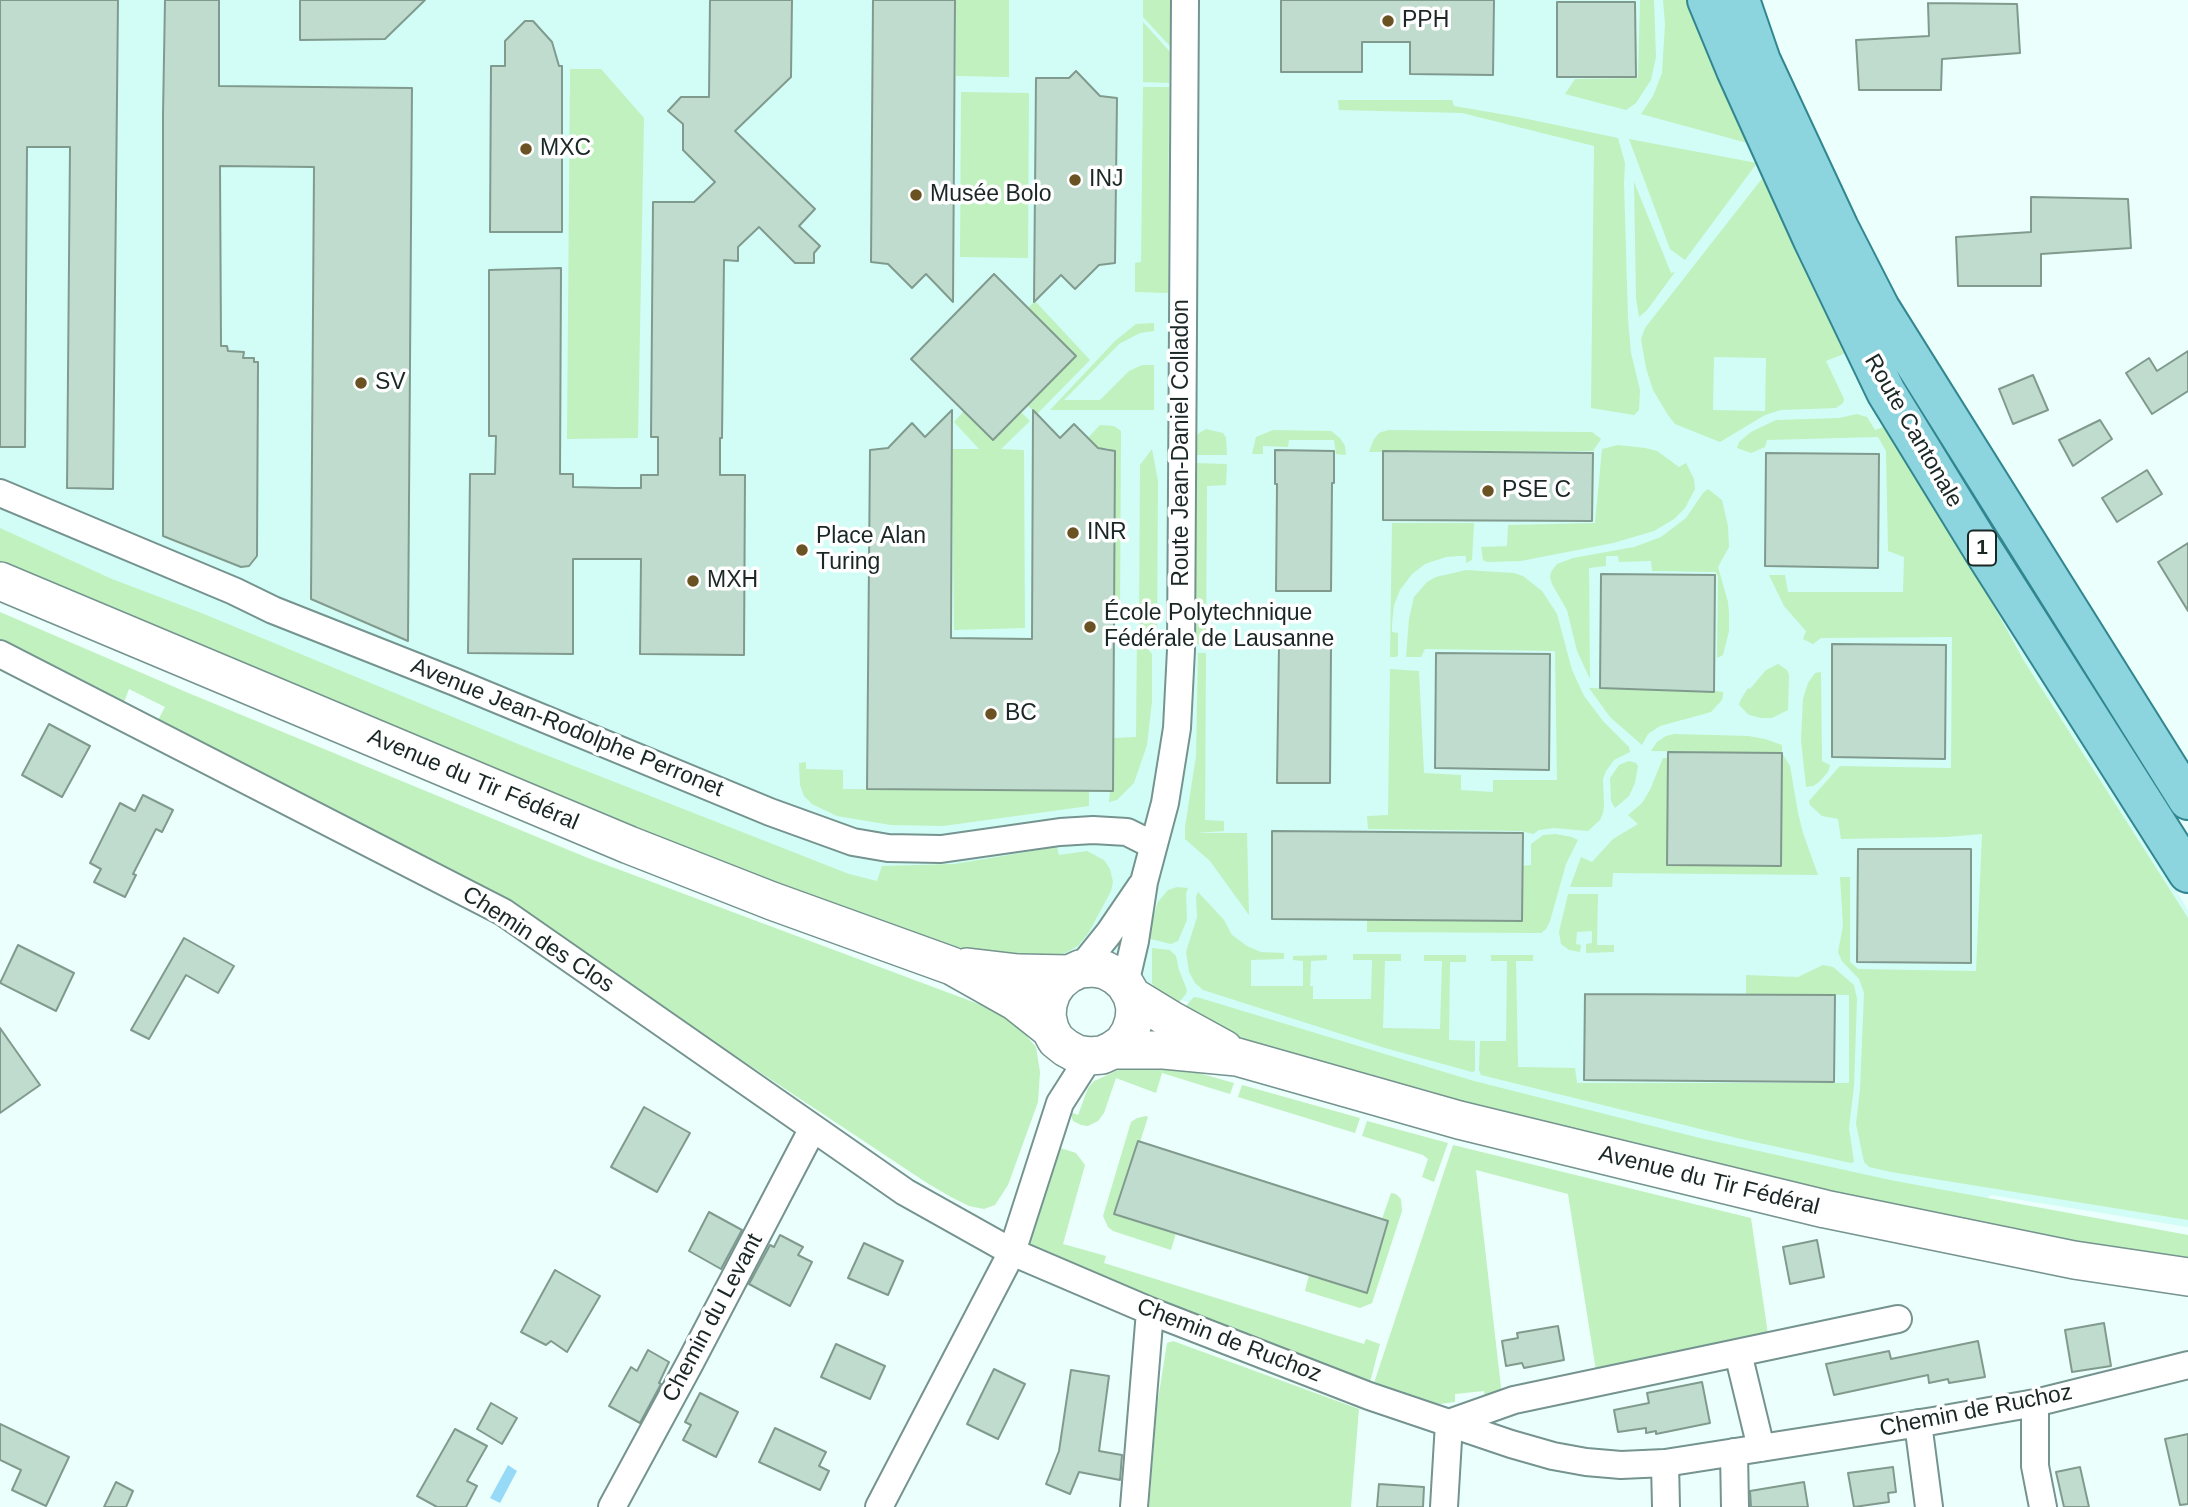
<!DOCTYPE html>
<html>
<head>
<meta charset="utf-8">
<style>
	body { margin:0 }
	canvas { display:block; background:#ebfffc }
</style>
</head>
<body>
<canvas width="2188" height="1507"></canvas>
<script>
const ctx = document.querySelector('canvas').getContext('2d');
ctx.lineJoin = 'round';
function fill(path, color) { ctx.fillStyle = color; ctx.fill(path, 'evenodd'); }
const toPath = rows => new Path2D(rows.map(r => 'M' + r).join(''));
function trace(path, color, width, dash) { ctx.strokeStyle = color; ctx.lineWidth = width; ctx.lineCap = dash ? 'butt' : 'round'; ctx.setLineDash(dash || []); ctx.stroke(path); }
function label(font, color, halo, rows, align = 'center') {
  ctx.font = font + ' Helvetica,sans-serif'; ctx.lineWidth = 7; ctx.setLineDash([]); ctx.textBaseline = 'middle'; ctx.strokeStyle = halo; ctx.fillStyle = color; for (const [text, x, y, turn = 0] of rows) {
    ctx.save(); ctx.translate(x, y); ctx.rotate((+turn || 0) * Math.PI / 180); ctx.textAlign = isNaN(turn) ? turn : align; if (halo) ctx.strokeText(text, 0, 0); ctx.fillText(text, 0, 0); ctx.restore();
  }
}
const built = toPath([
	[0,0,1703,0,2058,697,2188,910,2188,1227,1991,1195,1975,1209,1642,1140,862,903,0,557]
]);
const green = toPath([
	[956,0,1009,0,1009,77,956,76],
	[1143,0,1170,0,1170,46,1143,17],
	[1640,0,1654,0,1656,57,1651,80,1636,103,1626,110,1565,94,1575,79,1638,78],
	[1663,0,1695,0,1751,144,1641,114,1653,96,1662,73,1665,24],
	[1143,22,1170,52,1169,83,1143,82],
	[570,69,601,69,644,118,638,438,567,439],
	[1143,87,1169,87,1168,293,1135,292,1135,263,1141,262],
	[961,92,1029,93,1028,258,960,257],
	[1338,100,1452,100,1454,106,1518,117,1618,138,1625,163,1624,183,1628,319,1631,353,1640,390,1639,410,1634,415,1591,408,1594,146,1462,113,1339,110],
	[1629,139,1757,163,1685,260,1670,249],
	[1768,171,1846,353,1826,361,1844,399,1843,403,1836,408,1781,410,1765,415,1720,442,1675,424,1668,415,1653,390,1646,368,1641,339,1645,328],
	[1714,357,1766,358,1765,411,1713,410],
	[1634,182,1671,273,1675,272,1647,310,1639,317,1636,298],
	[1035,301,1090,360,1037,414,1027,405,1076,356,1028,308],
	[1154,323,1154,331,1140,333,1119,344,1064,400,1100,400,1129,371,1142,365,1154,365,1154,410,1050,410,1115,341,1136,324],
	[964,411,1021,412,1030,421,1001,449,1024,450,1025,628,954,630,952,449,979,449,954,422],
	[1857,414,1867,417,1875,430,1886,426,1959,543,2024,661,2188,918,2188,1220,1891,1172,1869,1167,1864,1162,1856,1124,1860,1089,1864,993,1859,979,1842,961,1838,952,1843,926,1840,877,1850,877,1850,962,1858,969,1976,971,1982,834,1947,837,1841,839,1838,819,1822,816,1810,805,1809,801,1840,766,1951,768,1952,637,1821,638,1813,644,1803,639,1806,631,1784,606,1769,575,1785,575,1788,592,1903,592,1904,557,1888,551,1886,451,1878,437,1767,440,1765,447,1751,453,1737,448,1739,442,1751,432,1776,420,1839,418],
	[1100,425,1114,426,1121,431,1120,616,1114,616,1115,451,1110,450,1109,448,1098,448,1088,438],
	[1206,429,1223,433,1226,438,1227,455,1195,455,1194,441,1199,433],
	[1273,430,1331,431,1340,438,1345,446,1346,455,1336,454,1334,440,1289,440,1288,447,1263,446,1263,454,1252,454,1256,437],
	[1388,430,1586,432,1592,432,1601,439,1593,451,1369,452,1374,439,1379,433],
	[1618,445,1645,448,1657,451,1679,467,1686,463,1694,479,1695,489,1685,508,1674,519,1654,531,1613,543,1521,561,1487,562,1483,560,1481,547,1507,546,1508,525,1595,523,1602,449],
	[1152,449,1158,481,1157,647,1142,631,1139,625,1140,465],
	[1194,463,1227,464,1226,485,1207,486,1206,644,1193,644],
	[1708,489,1722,500,1728,526,1729,547,1718,567,1728,602,1729,613,1729,631,1723,655,1717,658,1718,576,1715,572,1652,571,1651,561,1619,562,1618,556,1606,556,1606,566,1589,568,1590,679,1577,651,1567,610,1552,584,1550,577,1551,572,1557,564,1573,558,1634,547,1661,537,1686,518,1703,493],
	[1392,523,1474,523,1472,560,1466,563,1466,556,1459,556,1446,557,1425,564,1412,574,1400,590,1394,605,1392,624,1392,632,1398,633,1398,655,1396,657,1390,657],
	[0,528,112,579,199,612,523,746,849,874,877,881,882,866,954,864,1057,847,1059,855,1087,851,1104,860,1110,869,1113,882,1111,891,1089,932,1079,945,1071,950,1057,957,993,961,729,865,614,820,0,563],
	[1466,570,1514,573,1523,576,1542,591,1557,614,1572,670,1584,696,1603,721,1629,747,1630,752,1614,760,1606,771,1603,779,1604,806,1603,813,1600,820,1588,831,1554,828,1539,830,1533,834,1521,831,1368,829,1367,816,1388,815,1390,669,1419,671,1424,773,1461,775,1461,790,1493,792,1493,780,1557,780,1555,651,1425,649,1421,657,1406,657,1409,619,1414,597,1427,582,1436,577],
	[0,612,186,692,588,858,1008,1015,1036,1047,1040,1072,1038,1102,1008,1185,995,1205,984,1209,969,1206,951,1197,927,1183,550,933,157,722,165,707,129,689,123,705,0,644],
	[1137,636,1152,654,1152,701,1147,745,1134,783,1117,800,1109,802,1110,791,1113,791,1113,738,1136,737],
	[1198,653,1206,653,1205,820,1224,821,1224,831,1196,833,1247,833,1249,915,1210,861,1185,839,1185,827,1196,756],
	[1778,664,1787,670,1789,675,1788,710,1772,718,1761,718,1749,715,1739,705,1740,701,1748,688,1750,689,1766,670],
	[1821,672,1822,761,1830,765,1828,772,1819,782,1813,786,1806,787,1801,740,1803,699,1808,683,1815,673],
	[1589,688,1717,691,1723,692,1723,696,1722,700,1711,712,1660,726,1648,734,1642,745,1610,717],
	[1674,734,1749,736,1765,739,1782,745,1782,753,1790,766,1798,813,1803,833,1818,875,1613,873,1612,887,1570,887,1581,857,1592,862,1613,839,1638,824,1628,815,1642,803,1650,790,1663,758,1668,758,1667,865,1780,866,1782,753,1651,751,1657,742,1666,736],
	[1629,761,1636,763,1638,766,1635,783,1629,796,1615,808,1611,801,1610,778,1619,765],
	[806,762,806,769,843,770,843,789,1089,791,1089,806,943,826,891,825,837,816,812,804,804,796,800,785,799,763],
	[1556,834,1572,837,1578,840,1566,864,1550,921,1546,929,1541,933,1367,932,1367,920,1522,866,1531,865,1531,844,1543,835],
	[1177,887,1188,888,1186,893,1187,920,1178,941,1171,944,1147,938,1158,902,1168,890],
	[1198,892,1224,920,1232,935,1247,946,1261,952,1284,953,1284,959,1251,960,1251,986,1303,986,1303,961,1293,960,1293,956,1327,955,1327,960,1311,961,1310,986,1313,986,1313,999,1371,999,1372,960,1353,960,1353,954,1401,954,1401,961,1385,961,1383,1028,1440,1029,1442,961,1424,961,1424,955,1466,955,1466,962,1450,962,1449,1040,1475,1041,1475,1071,1472,1072,1385,1048,1203,990,1195,983,1189,972,1186,952,1197,917,1196,897],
	[1568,894,1598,894,1597,945,1614,945,1614,952,1586,953,1586,944,1592,943,1592,931,1577,932,1576,944,1581,945,1580,952,1569,950,1561,944,1559,932],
	[1152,948,1170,950,1176,956,1179,970,1187,990,1186,994,1176,1006,1156,990,1152,983],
	[1491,955,1533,955,1533,961,1516,961,1518,1067,1575,1068,1577,1083,1849,1083,1849,995,1746,994,1746,975,1798,977,1823,965,1833,967,1854,985,1857,999,1854,1086,1849,1128,1854,1162,1851,1163,1741,1139,1481,1075,1479,1070,1480,1041,1506,1041,1507,961,1491,961],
	[1194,997,1200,998,1474,1081,1700,1138,1890,1180,2188,1235,2188,1260,2070,1240,1888,1205,1676,1158,1390,1084,1237,1039,1182,1010],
	[1123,1068,1181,1068,1234,1083,1230,1094,1162,1073,1156,1093,1116,1078,1104,1113,1098,1121,1088,1126,1081,1125,1073,1121,1070,1112,1078,1115,1088,1088,1094,1081],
	[1242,1085,1360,1118,1355,1133,1238,1097],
	[1146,1116,1148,1117,1140,1142,1138,1141,1114,1213,1176,1233,1171,1250,1113,1231,1108,1227,1103,1216,1131,1122,1137,1118],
	[1367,1121,1448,1143,1434,1182,1422,1177,1428,1159,1423,1155,1362,1136],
	[1453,1145,1751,1218,1769,1341,1597,1377,1568,1194,1476,1170,1502,1396,1485,1398,1484,1391,1455,1394,1455,1402,1440,1404,1373,1386],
	[1057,1147,1076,1153,1085,1165,1063,1244,1106,1256,1104,1263,1364,1344,1366,1339,1380,1344,1369,1386,1024,1249],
	[1391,1193,1396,1194,1401,1199,1402,1211,1372,1303,1360,1308,1305,1291,1309,1275,1367,1292,1388,1221,1382,1219],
	[1173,1341,1359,1409,1351,1507,1149,1507,1157,1406,1167,1343]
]);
const water = toPath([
	[508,1465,517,1471,500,1503,490,1498]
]);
const building = toPath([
	[0,0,118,0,113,489,67,488,70,147,27,147,25,447,0,447,0,0],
	[165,0,219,0,219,86,412,88,408,641,311,599,314,167,220,166,221,346,227,346,228,351,244,352,243,358,254,358,254,362,258,362,257,556,249,566,241,567,163,536,163,115,165,0],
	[300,0,425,0,385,39,300,40,300,0],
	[710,0,792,0,791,77,735,131,815,209,799,226,820,246,814,253,814,263,795,263,759,227,738,247,738,261,724,260,722,438,720,438,720,475,745,475,744,655,640,654,641,559,573,559,573,654,468,653,470,474,495,474,496,436,489,436,489,270,561,268,560,474,573,474,573,487,616,488,641,488,641,475,658,475,658,437,651,437,653,202,694,202,715,182,683,150,683,124,668,111,681,97,709,97,710,0],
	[873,0,955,0,953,302,926,274,912,288,888,264,871,262,873,0],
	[1281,0,1494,0,1493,75,1410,74,1410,42,1362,42,1362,72,1281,72,1281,0],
	[1557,2,1635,2,1636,77,1557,77,1557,2],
	[1928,3,2017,4,2020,53,1942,59,1941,90,1859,90,1856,40,1929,36,1928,3],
	[525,21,533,21,552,42,559,66,562,66,562,232,490,232,491,66,505,66,505,41,525,21],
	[1076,71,1100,96,1117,98,1115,263,1099,265,1075,289,1061,275,1034,302,1036,78,1069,78,1076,71],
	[2031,197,2128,199,2131,248,2041,254,2041,286,1958,286,1956,237,2031,232,2031,197],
	[994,274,1076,356,993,440,911,359,994,274],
	[2188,351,2188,391,2152,414,2126,373,2149,358,2157,371,2188,351],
	[2033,375,2048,410,2013,424,1999,389,2033,375],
	[952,410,951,638,1032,639,1033,410,1060,438,1074,424,1098,448,1115,451,1113,791,867,789,870,450,888,448,912,423,925,437,952,410],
	[2100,420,2112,439,2073,466,2059,440,2100,420],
	[1275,450,1334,451,1334,483,1332,483,1331,591,1276,591,1277,484,1275,484,1275,450],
	[1383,451,1593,453,1592,521,1383,520,1383,451],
	[1766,453,1879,454,1878,568,1765,566,1766,453],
	[2147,470,2162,494,2117,522,2102,498,2147,470],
	[2188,543,2188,611,2158,562,2188,543],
	[1601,574,1715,575,1714,692,1600,688,1601,574],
	[1832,644,1946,645,1945,759,1832,757,1832,644],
	[1279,645,1331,646,1330,783,1277,783,1279,645],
	[1436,653,1550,654,1549,770,1435,768,1436,653],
	[49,724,90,746,62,797,22,775,49,724],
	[1668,752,1782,753,1781,866,1667,865,1668,752],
	[143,795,173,810,162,832,156,829,133,874,136,875,125,897,94,882,101,869,90,863,120,803,135,811,143,795],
	[1272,831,1523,833,1522,921,1272,919,1272,831],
	[1858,849,1971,849,1971,963,1857,962,1858,849],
	[184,938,234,966,218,993,186,975,149,1039,131,1030,184,938],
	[18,945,74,973,56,1011,0,983,18,945],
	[1585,994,1835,995,1834,1082,1584,1080,1585,994],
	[0,1028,40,1085,0,1113,0,1028],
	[644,1107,690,1133,657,1192,611,1167,644,1107],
	[1138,1141,1388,1221,1367,1293,1114,1214,1138,1141],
	[709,1212,742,1230,721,1269,689,1251,709,1212],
	[780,1235,803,1247,798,1255,812,1262,790,1306,749,1284,770,1245,774,1247,780,1235],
	[1817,1240,1824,1277,1790,1284,1783,1247,1817,1240],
	[864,1243,903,1261,888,1295,848,1278,864,1243],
	[555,1270,600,1296,567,1352,551,1341,546,1345,521,1332,555,1270],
	[2104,1323,2111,1366,2072,1372,2065,1330,2104,1323],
	[1558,1326,1564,1360,1524,1368,1522,1363,1506,1366,1502,1341,1518,1338,1517,1333,1558,1326],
	[1978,1341,1985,1377,1949,1383,1948,1379,1929,1383,1928,1375,1834,1395,1826,1364,1889,1351,1891,1359,1978,1341],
	[836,1344,885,1366,870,1399,821,1377,836,1344],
	[648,1350,669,1362,659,1383,661,1384,640,1423,609,1406,631,1367,637,1371,648,1350],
	[994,1369,1025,1384,998,1439,967,1424,994,1369],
	[1071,1370,1109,1376,1099,1451,1122,1455,1120,1480,1079,1472,1070,1494,1046,1484,1059,1451,1071,1370],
	[1702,1382,1710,1423,1656,1434,1656,1431,1646,1433,1646,1428,1618,1432,1614,1410,1649,1403,1647,1393,1702,1382],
	[700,1393,738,1412,716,1457,683,1440,691,1425,685,1422,700,1393],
	[491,1403,517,1418,502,1444,477,1429,491,1403],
	[0,1424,69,1457,46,1506,12,1490,21,1470,0,1460,0,1424],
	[775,1428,826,1452,819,1466,829,1471,820,1490,759,1462,775,1428],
	[455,1429,487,1446,467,1481,477,1486,466,1507,437,1507,417,1496,455,1429],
	[2188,1434,2188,1504,2180,1505,2165,1439,2188,1434],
	[1893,1467,1896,1492,1888,1493,1889,1502,1854,1507,1848,1473,1893,1467],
	[2080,1467,2089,1507,2064,1507,2056,1472,2080,1467],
	[116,1482,133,1491,126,1507,104,1507,116,1482],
	[1804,1482,1808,1507,1751,1507,1750,1491,1804,1482],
	[1379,1484,1424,1487,1423,1507,1377,1507,1379,1484]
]);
const minor = toPath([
	[0,493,234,591,273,610,455,682,770,812,853,842,888,848,941,849,1060,832,1093,830,1127,832,1153,845],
	[0,654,503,912,905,1192,1012,1252,1150,1311,1369,1396,1511,1444,1553,1456,1586,1462,1621,1465,1665,1463,1933,1421,2035,1403,2188,1365],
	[1080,969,1109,933,1141,886],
	[1125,984,1135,941,1144,882,1165,803,1177,728,1181,650,1185,0],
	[1738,1353,1761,1448],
	[2035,1403,2035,1466,2043,1507],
	[1918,1423,1929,1507],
	[1734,1452,1735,1507],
	[1665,1463,1666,1507],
	[612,1507,690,1363,813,1128],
	[879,1507,1012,1252,1060,1103,1090,1056],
	[1134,1507,1150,1311],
	[1444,1507,1449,1423,1514,1400,1898,1319]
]);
const secondary = toPath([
	[0,581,629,845,772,901,952,966,1016,1002,1050,1029],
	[967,967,1018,973,1069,974],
	[1132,996,1173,1021,1224,1049],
	[1113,1050,1123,1043,1130,1032,1134,1020,1135,1008,1132,996,1125,984,1116,976,1105,970,1093,968,1080,969,1069,974,1059,982,1052,992,1048,1004,1047,1016,1050,1029,1056,1040,1066,1048,1077,1054,1090,1056,1102,1055,1113,1050,1164,1050,1237,1057,1459,1120,1825,1209,2074,1260,2188,1277]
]);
const primary = toPath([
	[1707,0,1736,70,1813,240,1886,392,1983,550,2188,873],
	[1740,0,1761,61,1839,228,1880,308,2188,800]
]);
const markers = [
	[1388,21,7,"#6a5222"],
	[526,149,7,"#6a5222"],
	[1075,180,7,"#6a5222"],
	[916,195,7,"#6a5222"],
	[361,383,7,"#6a5222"],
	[1488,491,7,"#6a5222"],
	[1073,533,7,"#6a5222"],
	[802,550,7,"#6a5222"],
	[693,581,7,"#6a5222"],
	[1090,627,7,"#6a5222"],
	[991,714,7,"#6a5222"]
];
const shields = [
	[1982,548,28]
];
const shieldNames = [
	["1",1982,548]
];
const poiNames = [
	["PPH",1402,21],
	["MXC",540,149],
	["INJ",1089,180],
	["Musée Bolo",930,195],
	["SV",375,383],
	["PSE C",1502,491],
	["INR",1087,533],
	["Place Alan",816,537],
	["Turing",816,563],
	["MXH",707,581],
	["École Polytechnique",1104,614],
	["Fédérale de Lausanne",1104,640],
	["BC",1005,714]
];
const streetNames = [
	["Route Cantonale",1913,431,60],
	["Route Jean-Daniel Colladon",1182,443,-90],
	["Avenue Jean-Rodolphe Perronet",567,728,22],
	["Avenue du Tir Fédéral",473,780,23],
	["Chemin des Clos",538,940,33],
	["Avenue du Tir Fédéral",1709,1181,14],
	["Chemin du Levant",713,1318,-62],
	["Chemin de Ruchoz",1229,1341,21],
	["Chemin de Ruchoz",1976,1411,-11]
];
fill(built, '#d1fdf6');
fill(green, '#c0f1bf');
fill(water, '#97daf7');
fill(building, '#c0dcce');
trace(building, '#809b8e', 2);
trace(minor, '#75938f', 30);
trace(secondary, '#75938f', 40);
trace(primary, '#32868f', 42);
trace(minor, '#fff', 26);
trace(secondary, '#fff', 37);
trace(primary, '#8cd5de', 38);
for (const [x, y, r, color] of markers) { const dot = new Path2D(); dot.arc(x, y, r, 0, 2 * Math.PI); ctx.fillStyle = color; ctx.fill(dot); trace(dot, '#fff', 2.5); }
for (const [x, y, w] of shields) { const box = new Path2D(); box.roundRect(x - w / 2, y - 17.5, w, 35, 5); ctx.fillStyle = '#fff'; ctx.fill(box); trace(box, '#1a2725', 2); }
label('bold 21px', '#1a2725', null, shieldNames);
label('23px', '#1a2725', '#fff', poiNames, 'left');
label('23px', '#1a2725', '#fff', streetNames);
</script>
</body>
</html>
